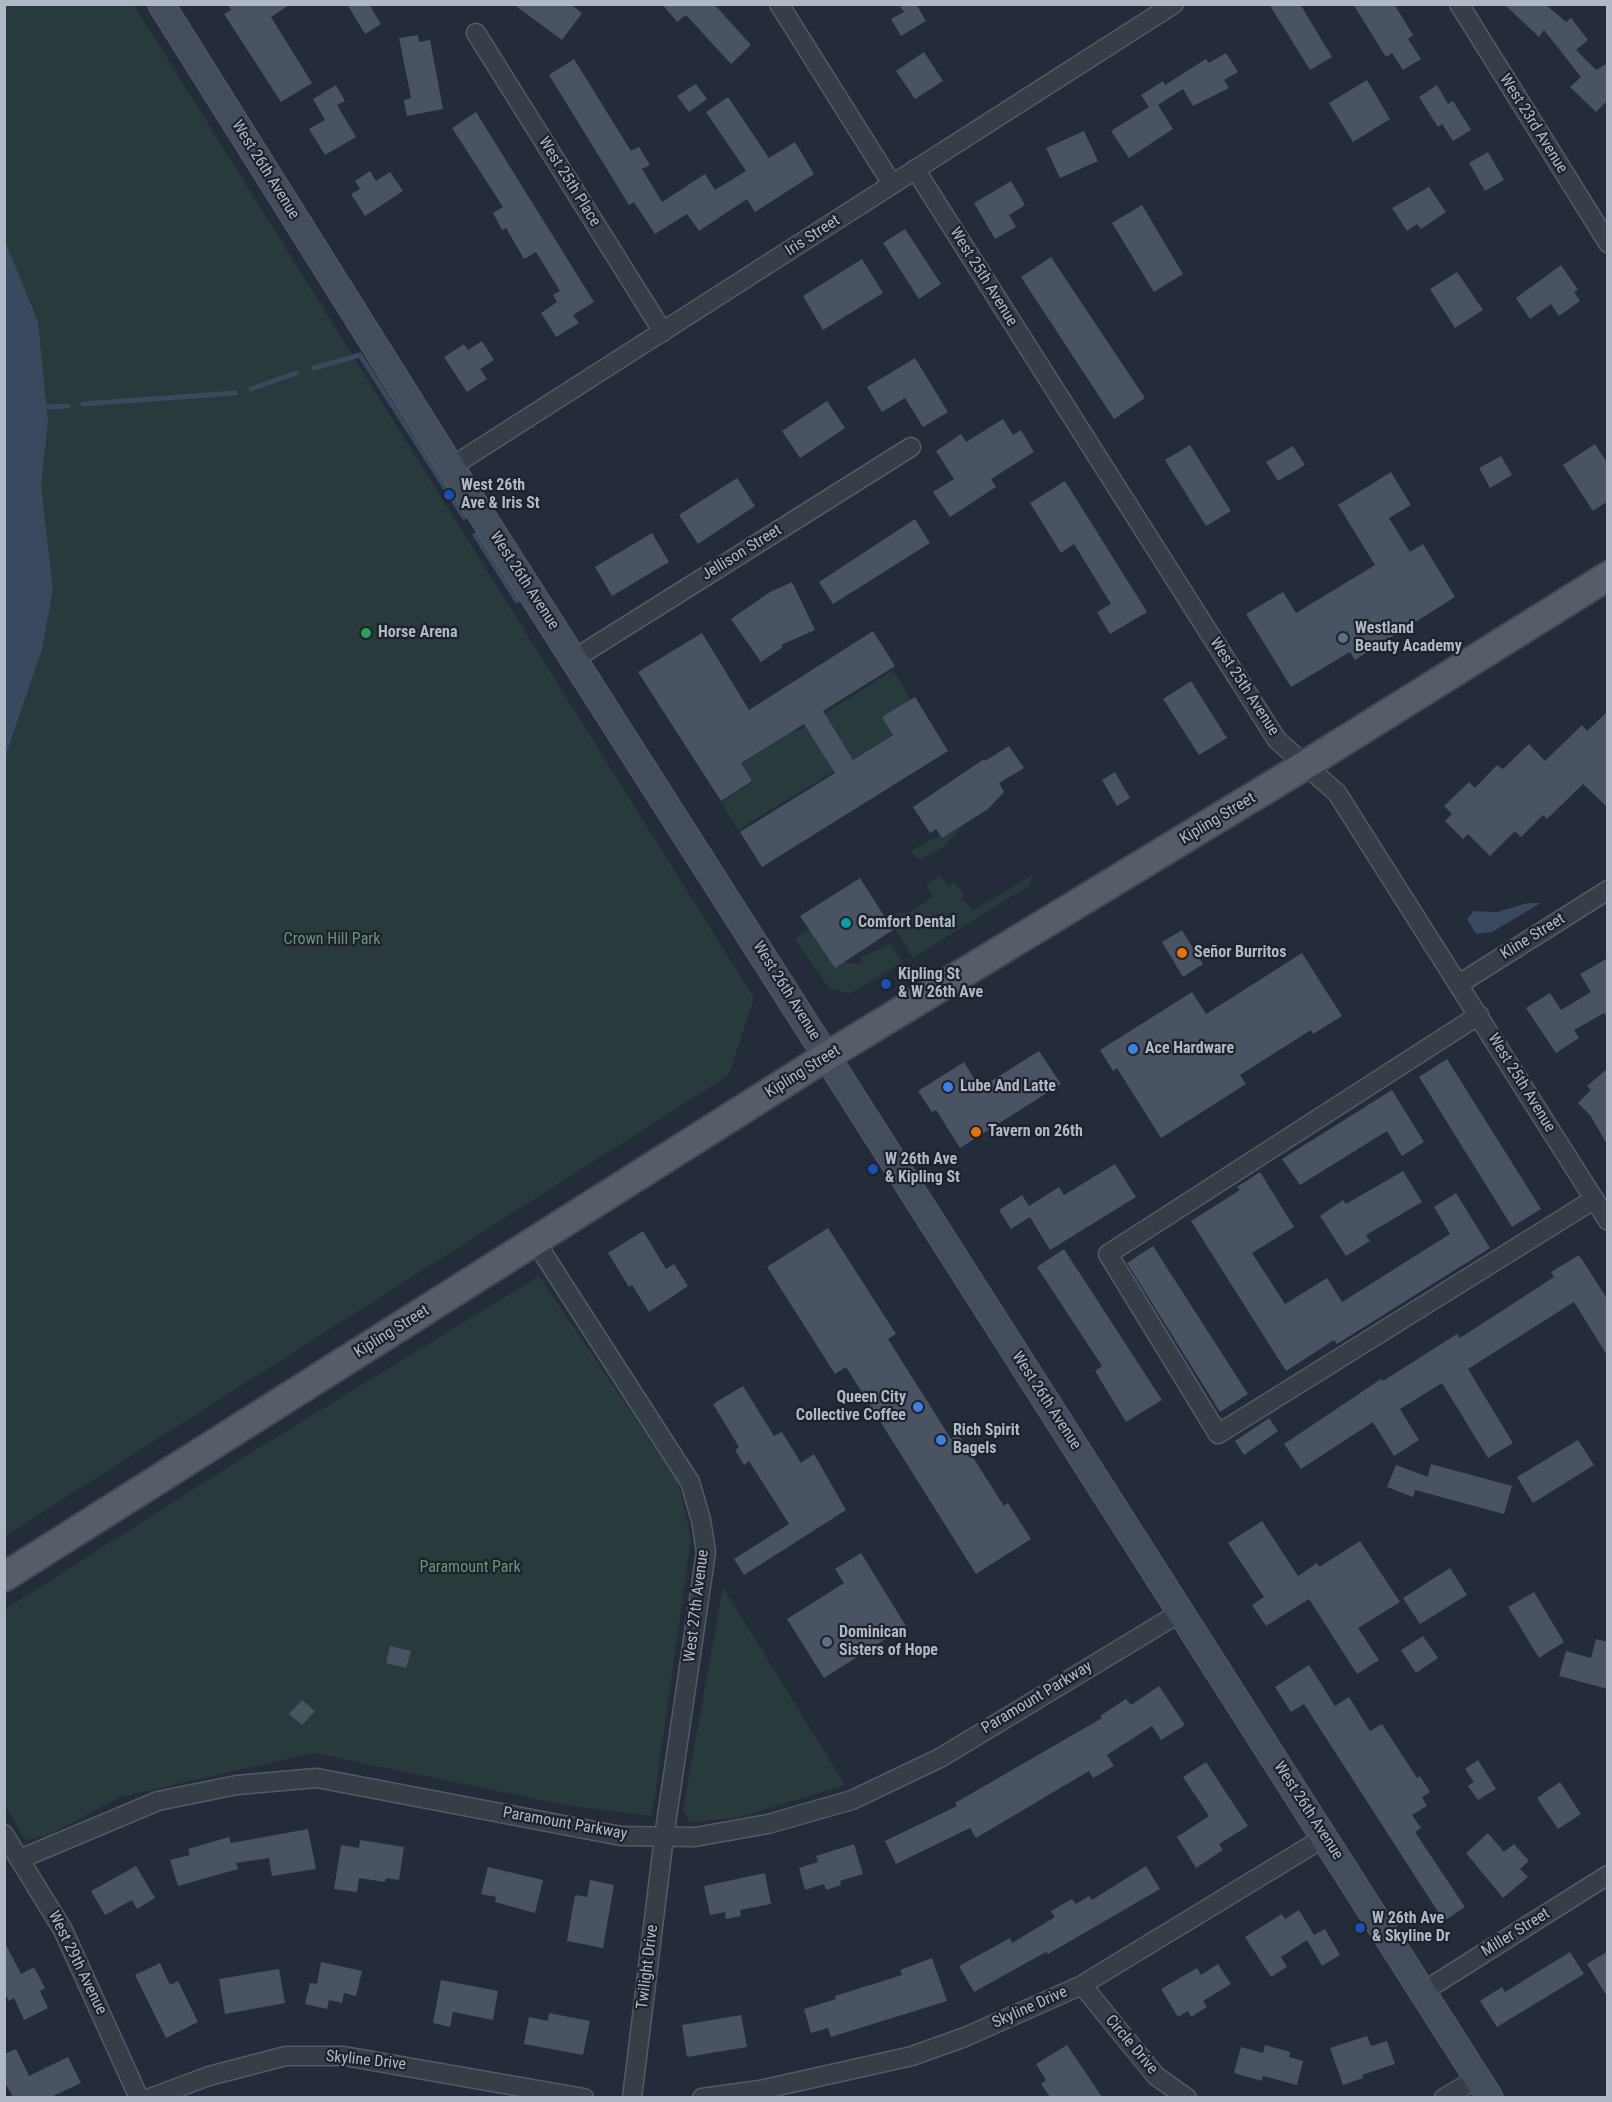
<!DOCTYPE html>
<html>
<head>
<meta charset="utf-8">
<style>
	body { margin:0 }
	#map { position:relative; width:1612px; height:2102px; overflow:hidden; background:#232c38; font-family:"Roboto Condensed",sans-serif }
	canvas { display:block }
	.frame { position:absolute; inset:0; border:6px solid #b1b8c5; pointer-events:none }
</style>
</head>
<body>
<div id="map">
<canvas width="1612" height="2102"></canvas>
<div class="frame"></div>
</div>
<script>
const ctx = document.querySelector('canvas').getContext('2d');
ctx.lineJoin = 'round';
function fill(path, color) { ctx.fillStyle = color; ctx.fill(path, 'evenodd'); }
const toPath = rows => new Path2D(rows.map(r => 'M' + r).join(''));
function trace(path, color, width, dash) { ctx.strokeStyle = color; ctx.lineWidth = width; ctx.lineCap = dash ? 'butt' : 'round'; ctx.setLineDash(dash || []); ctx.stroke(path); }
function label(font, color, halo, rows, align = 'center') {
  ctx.font = font + ' "Roboto Condensed",sans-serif'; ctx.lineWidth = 4.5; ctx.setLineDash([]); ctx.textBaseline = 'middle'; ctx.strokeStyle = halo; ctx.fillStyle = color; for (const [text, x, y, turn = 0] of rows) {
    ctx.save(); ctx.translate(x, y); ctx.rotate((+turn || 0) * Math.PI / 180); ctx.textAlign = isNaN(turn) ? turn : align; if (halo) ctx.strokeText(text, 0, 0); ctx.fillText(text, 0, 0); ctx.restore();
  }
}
const green = toPath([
	[5,5,134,5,754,998,729,1075,5,1536],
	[893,670,911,699,883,717,893,735,738,830,721,802,752,782,741,763,794,730,796,732],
	[963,825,945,846,920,860,910,851,940,835,942,838],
	[940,875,948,886,954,882,964,895,962,898,973,910,1032,875,1030,885,913,958,886,914,911,912,933,897,926,885],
	[810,929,844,962,861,964,861,957,890,944,903,962,849,994,829,988,795,939],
	[539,1276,678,1481,691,1539,652,1816,565,1805,314,1753,120,1797,49,1835,25,1840,5,1805,4,1610,244,1457],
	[723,1587,845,1785,737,1818,690,1822,683,1810]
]);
const water = toPath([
	[5,241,38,322,48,422,41,486,53,589,42,649,5,757],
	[1528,903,1541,903,1492,932,1476,934,1467,919,1474,911,1497,912]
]);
const stream = toPath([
	[314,368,360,355,464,517],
	[251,389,296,373],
	[83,404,235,393],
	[47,407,68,406],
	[475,535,517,601]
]);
const building = toPath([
	[228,4,291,4,271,17,312,83,281,102,224,14,231,10],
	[347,4,369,4,381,24,365,34],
	[513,4,570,4,582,13,562,40],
	[662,4,714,4,751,45,731,64,686,15,677,22],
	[899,4,916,4,926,21,901,36,891,19,904,12],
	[1269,4,1300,4,1332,57,1310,70],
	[1353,4,1394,4,1413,35,1408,39,1421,59,1403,70,1392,53,1386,57],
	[1504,4,1545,4,1566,22,1571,18,1588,40,1576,50,1596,70,1608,63,1608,100,1596,112,1570,87,1581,77,1544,30,1539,37],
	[418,35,419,42,430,40,443,109,407,116,404,100,411,98,399,38],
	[924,52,943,81,915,99,896,71],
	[1226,53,1238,72,1224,80,1229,88,1193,106,1183,89,1158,105,1173,129,1129,158,1111,131,1149,107,1141,95,1163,81,1165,85,1206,59,1209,63],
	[574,59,631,151,639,147,650,165,642,169,662,202,705,174,715,190,746,171,706,112,728,97,769,158,795,142,814,174,755,212,747,199,699,231,687,214,655,234,634,202,629,205,549,75],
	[1367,80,1390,119,1353,142,1329,103],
	[696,84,707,99,689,112,677,96],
	[336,85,345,101,337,105,356,137,325,155,309,129,325,120,313,99],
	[1437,85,1448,104,1453,101,1471,130,1453,141,1442,124,1438,127,1419,97],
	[476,112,594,302,573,315,579,323,556,337,541,313,557,302,553,295,560,291,536,252,524,259,506,228,502,230,493,213,503,207,452,128],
	[1084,131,1098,161,1060,178,1046,148],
	[1488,152,1504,180,1485,191,1469,163],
	[370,171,376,181,390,172,403,191,365,216,351,194,360,189,355,181],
	[1011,181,1025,205,1009,215,1016,227,995,239,974,203],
	[1429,187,1446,212,1421,229,1417,224,1407,231,1392,208],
	[1142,205,1183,274,1154,292,1112,223],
	[905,229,941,284,919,299,883,243],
	[1051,257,1145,398,1114,419,1021,277],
	[862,259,883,293,823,330,803,296],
	[1561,265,1578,290,1574,292,1580,301,1559,316,1551,304,1530,319,1516,298],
	[1457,272,1483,310,1455,328,1430,289],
	[482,341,494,360,480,369,487,379,467,392,444,357,464,344,468,350],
	[915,358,948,412,923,427,905,398,882,412,867,387],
	[827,401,845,428,800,458,782,431],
	[1003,419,1013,435,1021,430,1034,452,991,479,996,487,950,517,933,492,954,479,936,451,961,434,966,442],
	[1595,444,1608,464,1608,501,1593,511,1563,465],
	[1190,445,1231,511,1206,526,1165,460],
	[1293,446,1305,465,1278,481,1266,462],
	[1501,456,1512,475,1490,488,1479,468],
	[1391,472,1411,505,1389,518,1410,552,1423,544,1455,597,1355,660,1350,652,1291,687,1246,614,1283,592,1296,613,1375,565,1338,505],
	[737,478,755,506,698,544,679,515],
	[1065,481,1147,612,1110,634,1097,612,1111,604,1074,544,1061,553,1030,503],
	[915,519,930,543,833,604,819,582],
	[652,533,669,562,612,596,595,567],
	[792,582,815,630,781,645,783,647,761,662,731,619,770,592],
	[873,631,895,666,823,711,853,760,893,735,882,717,915,697,948,751,762,867,740,832,835,773,804,724,741,763,752,781,721,801,638,672,702,633,749,710],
	[1191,681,1227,738,1199,755,1163,699],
	[1608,711,1608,808,1583,784,1547,819,1543,815,1521,837,1515,831,1490,856,1468,834,1463,839,1445,821,1452,814,1444,806,1469,782,1475,788,1497,765,1503,769,1529,744,1545,761,1582,725,1587,731],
	[1009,746,1024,768,999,783,1004,792,988,809,942,838,936,829,930,833,913,807,984,759,985,761],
	[1115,772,1130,798,1117,806,1102,780],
	[860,878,893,930,835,968,800,916],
	[1182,930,1203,964,1183,977,1162,942],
	[1302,953,1342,1016,1313,1034,1311,1030,1240,1075,1246,1084,1161,1138,1117,1068,1113,1071,1100,1050,1192,992,1206,1014],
	[1608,958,1608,1019,1604,1013,1574,1030,1579,1038,1556,1053,1526,1008,1550,993,1561,1010,1591,992,1580,974],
	[1039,1051,1061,1084,960,1148,936,1110,932,1112,918,1091,964,1062,980,1088],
	[1447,1059,1541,1209,1512,1227,1419,1077],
	[1608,1068,1608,1146,1590,1115,1578,1103,1591,1090,1587,1086],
	[1392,1090,1424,1142,1402,1156,1387,1131,1300,1185,1282,1159],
	[1115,1164,1136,1197,1050,1250,1030,1217,1011,1229,999,1210,1022,1195,1029,1206,1059,1187,1064,1195],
	[1403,1171,1422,1202,1366,1235,1370,1241,1346,1256,1320,1216,1343,1200,1346,1204],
	[1260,1172,1294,1227,1252,1253,1285,1304,1327,1278,1342,1302,1450,1234,1434,1207,1456,1193,1490,1248,1337,1344,1334,1340,1286,1371,1191,1221,1240,1190,1237,1187],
	[828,1228,896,1334,888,1339,951,1439,958,1434,1004,1506,1008,1503,1031,1539,976,1574,846,1367,835,1374,767,1267],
	[643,1231,666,1269,674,1264,688,1286,649,1312,632,1285,629,1287,608,1253],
	[1153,1246,1248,1394,1220,1412,1127,1263],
	[1064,1249,1162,1400,1126,1422,1095,1371,1102,1366,1037,1267],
	[1579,1255,1608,1300,1608,1357,1574,1302,1468,1369,1513,1443,1488,1458,1442,1383,1400,1409,1419,1440,1394,1456,1373,1422,1301,1469,1284,1444,1381,1379,1383,1381,1457,1334,1460,1338,1554,1277,1551,1272],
	[743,1386,774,1436,782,1432,801,1463,814,1454,846,1510,744,1575,734,1559,789,1524,749,1461,744,1465,735,1450,739,1447,713,1404],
	[1269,1418,1278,1431,1244,1455,1235,1441],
	[1578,1440,1594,1465,1533,1503,1517,1477],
	[1431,1464,1512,1486,1504,1514,1415,1490,1413,1497,1387,1487,1396,1465,1428,1477],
	[1262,1521,1298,1576,1317,1563,1319,1567,1360,1541,1400,1602,1358,1628,1379,1660,1357,1674,1309,1599,1266,1626,1252,1605,1264,1597,1228,1543],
	[861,1553,906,1626,824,1678,787,1619,844,1583,835,1569],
	[1450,1568,1467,1595,1420,1624,1403,1598],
	[1534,1592,1564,1642,1539,1658,1508,1607],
	[1423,1636,1438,1658,1416,1673,1401,1650],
	[1596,1639,1608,1642,1608,1689,1559,1676,1566,1651,1591,1658],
	[390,1646,411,1651,406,1668,386,1663],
	[1309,1665,1335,1706,1349,1697,1370,1731,1382,1724,1417,1778,1420,1776,1430,1792,1422,1797,1427,1806,1412,1815,1421,1828,1415,1832,1465,1907,1444,1921,1304,1704,1291,1712,1275,1687],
	[1159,1686,1185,1725,1161,1740,1152,1726,1107,1755,1114,1766,1093,1778,1089,1771,976,1838,970,1828,896,1864,885,1841,957,1806,955,1803,1102,1718,1100,1716,1126,1699,1131,1705],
	[302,1700,315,1711,302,1725,289,1714],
	[1478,1760,1496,1789,1478,1800,1468,1786,1474,1782,1465,1769],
	[1206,1762,1248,1826,1219,1844,1223,1850,1196,1868,1177,1837,1209,1816,1183,1777],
	[1560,1782,1581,1814,1558,1829,1537,1798],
	[308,1829,316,1869,272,1876,269,1858,236,1863,238,1869,178,1886,170,1860,190,1855,188,1849,229,1837,231,1843],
	[1488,1833,1504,1852,1514,1844,1529,1861,1520,1869,1528,1877,1503,1898,1466,1853],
	[360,1840,404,1847,399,1880,386,1878,385,1882,359,1878,357,1892,334,1889,341,1845,359,1848],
	[854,1844,863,1874,840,1881,841,1885,826,1890,824,1884,805,1890,799,1868,818,1862,816,1856],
	[136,1866,155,1898,137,1909,132,1900,105,1915,91,1891],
	[1146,1866,1160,1889,1048,1954,1046,1952,974,1992,959,1966,1010,1938,1012,1943,1055,1917,1051,1911,1072,1899,1076,1904,1089,1896,1092,1900],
	[488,1867,543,1880,535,1913,495,1902,496,1897,481,1894],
	[765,1873,771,1904,740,1910,741,1916,726,1919,725,1912,710,1915,704,1886],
	[590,1880,614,1885,603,1948,567,1941,575,1895,587,1897],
	[1299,1910,1314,1935,1325,1929,1340,1955,1322,1966,1307,1940,1281,1957,1287,1967,1271,1977,1245,1937,1282,1914,1285,1919],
	[4,1941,21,1974,34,1967,45,1988,40,1991,48,2008,24,2020,14,1998,9,2001,4,1992],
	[1608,1951,1608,1998,1587,1964],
	[1570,1952,1584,1974,1497,2027,1480,2001,1502,1987,1505,1992],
	[932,1958,947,2001,831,2037,828,2028,811,2033,804,2009,836,1999,835,1996,902,1975,900,1970],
	[321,1962,362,1971,356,1996,344,1993,342,2003,329,2000,327,2009,305,2004,310,1983,317,1984],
	[160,1963,170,1985,178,1981,198,2022,166,2038,135,1975],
	[1218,1964,1231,1984,1203,2001,1207,2007,1191,2017,1188,2011,1178,2017,1161,1989,1197,1968,1201,1975],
	[279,1969,285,2003,225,2014,219,1979],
	[441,1980,498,1991,493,2020,453,2012,450,2027,433,2023],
	[549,2013,590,2021,583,2055,524,2044,529,2017,548,2021],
	[741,2015,747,2047,687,2057,682,2025],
	[1367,2036,1371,2046,1387,2041,1395,2064,1362,2075,1363,2078,1343,2085,1330,2048],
	[1067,2045,1102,2097,1050,2097,1041,2084,1046,2080,1036,2064],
	[1265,2045,1290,2052,1289,2057,1303,2061,1297,2085,1263,2076,1262,2081,1234,2073,1241,2047,1263,2053],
	[16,2049,29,2076,68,2057,81,2083,51,2097,13,2097,4,2081,4,2054]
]);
const street = toPath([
	[779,4,892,184],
	[1459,4,1608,243],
	[476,33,663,332],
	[915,169,1277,740,1337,793,1608,1221],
	[451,467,1174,4],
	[574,659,911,447],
	[1459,984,1608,890],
	[1479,1015,1108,1254,1218,1434,1593,1200],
	[535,1241,690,1482,701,1520,706,1552,664,1837,632,2098],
	[4,1834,63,1930,139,2098],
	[20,1859,158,1801,237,1785,317,1778,621,1836,695,1837,768,1824,852,1800,940,1758,1181,1612],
	[1082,1985,1156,2076,1187,2098],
	[1424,1991,1608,1875],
	[150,2098,209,2076,286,2056,344,2056,584,2098],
	[702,2098,760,2090,912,2056,965,2037,1082,1985,1325,1837],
	[1444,2098,1478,2078]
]);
const secondary = toPath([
	[161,4,451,467,1490,2098]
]);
const primary = toPath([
	[4,1577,827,1056,1307,764,1608,576]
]);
const markers = [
	[449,495,6,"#1a4fb4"],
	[366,633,6,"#2e9e5b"],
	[1343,638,6,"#5c6f8a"],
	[846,923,6,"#0f9aa8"],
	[1182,953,6,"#e8710a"],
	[886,984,6,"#1a4fb4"],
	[1133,1049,6,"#3f7fe0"],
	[948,1087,6,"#3f7fe0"],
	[976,1132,6,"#e8710a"],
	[873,1169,6,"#1a4fb4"],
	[918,1407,6,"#3f7fe0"],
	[941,1440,6,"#3f7fe0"],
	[827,1642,6,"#5c6f8a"],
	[1360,1928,6,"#1a4fb4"]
];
const streetNames = [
	["West 23rd Avenue",1533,124,58],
	["West 26th Avenue",265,170,58],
	["West 25th Place",569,182,58],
	["Iris Street",813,236,-33],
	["West 25th Avenue",983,277,58],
	["Jellison Street",742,553,-32],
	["West 26th Avenue",524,581,57],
	["West 25th Avenue",1244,687,57],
	["Kipling Street",1218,819,-31],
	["Kline Street",1533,937,-32],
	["West 26th Avenue",786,991,58],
	["Kipling Street",803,1072,-32],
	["West 25th Avenue",1521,1083,58],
	["Kipling Street",392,1332,-32],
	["West 26th Avenue",1046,1401,57],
	["West 27th Avenue",697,1606,-83],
	["Paramount Parkway",1037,1698,-31],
	["West 26th Avenue",1308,1811,57],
	["Paramount Parkway",565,1824,10],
	["Miller Street",1516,1933,-32],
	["West 29th Avenue",77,1963,64],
	["Twilight Drive",648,1967,-83],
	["Skyline Drive",1030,2008,-24],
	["Circle Drive",1131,2045,50],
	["Skyline Drive",366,2061,6]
];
const poiNames = [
	["West 26th",461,486],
	["Ave & Iris St",461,504],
	["Westland",1355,629],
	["Beauty Academy",1355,647],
	["Horse Arena",378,633],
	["Comfort Dental",858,923],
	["Señor Burritos",1194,953],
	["Kipling St",898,975],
	["& W 26th Ave",898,993],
	["Ace Hardware",1145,1049],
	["Lube And Latte",960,1087],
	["Tavern on 26th",988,1132],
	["W 26th Ave",885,1160],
	["& Kipling St",885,1178],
	["Queen City",906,1398,"right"],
	["Collective Coffee",906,1416,"right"],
	["Rich Spirit",953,1431],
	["Bagels",953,1449],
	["Dominican",839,1633],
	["Sisters of Hope",839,1651],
	["W 26th Ave",1372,1919],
	["& Skyline Dr",1372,1937]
];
const parkNames = [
	["Crown Hill Park",332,940],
	["Paramount Park",470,1568]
];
fill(green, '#283a3b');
fill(water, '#394960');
trace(stream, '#394960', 5);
fill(building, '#495362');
trace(street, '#545b66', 21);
trace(secondary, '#545b66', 28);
trace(primary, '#3f4752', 32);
trace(street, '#363e48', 18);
trace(secondary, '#444d5b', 26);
trace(primary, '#545d68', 28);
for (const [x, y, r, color] of markers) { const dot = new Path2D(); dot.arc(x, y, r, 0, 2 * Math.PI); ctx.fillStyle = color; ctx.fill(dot); trace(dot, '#1c232d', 2); }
label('16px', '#b1b8c5', '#1c232d', streetNames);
label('bold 16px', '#b1b8c5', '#1c232d', poiNames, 'left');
label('16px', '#6a9474', '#1c232d', parkNames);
</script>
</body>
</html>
